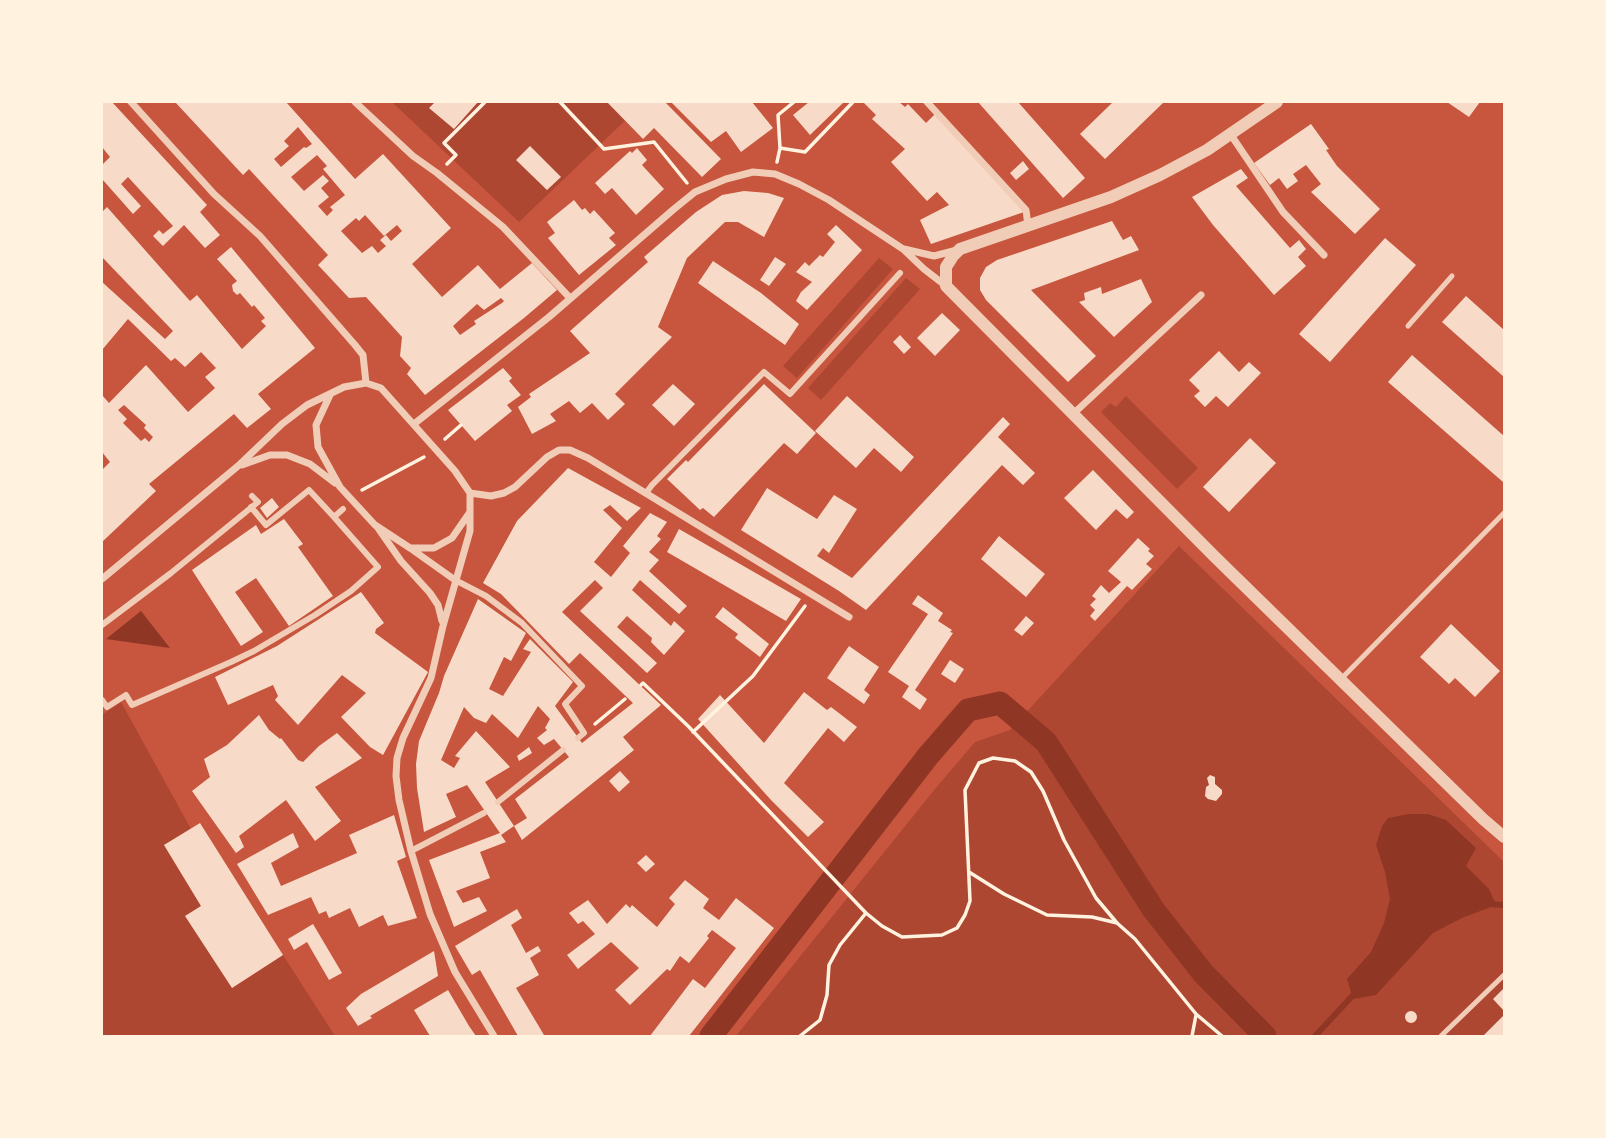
<!DOCTYPE html>
<html>
<head>
<meta charset="utf-8">
<style>
	body { margin:0 }
	#map { position:relative; width:1606px; height:1138px; overflow:hidden; background:#c8553d; font-family:Cabin,sans-serif }
	canvas { display:block }
	.frame { position:absolute; inset:0; border:103px solid #fff3e0; pointer-events:none }
</style>
</head>
<body>
<div id="map">
<canvas width="1606" height="1138"></canvas>
<div class="frame"></div>
</div>
<script>
const ctx = document.querySelector('canvas').getContext('2d');
ctx.lineJoin = 'round';
function fill(path, color) { ctx.fillStyle = color; ctx.fill(path, 'evenodd'); }
const toPath = rows => new Path2D(rows.map(r => 'M' + r).join(''));
function trace(path, color, width, dash) { ctx.strokeStyle = color; ctx.lineWidth = width; ctx.lineCap = dash ? 'butt' : 'round'; ctx.setLineDash(dash || []); ctx.stroke(path); }
const green = toPath([
	[392,102,626,102,634,112,519,222],
	[879,258,893,269,797,378,783,366],
	[906,278,920,289,821,400,808,388],
	[1126,396,1198,468,1177,489,1101,412,1110,403,1116,407],
	[1179,546,1504,862,1504,1036,736,1036,935,789,975,742,1010,730],
	[121,702,191,829,164,845,201,906,186,917,232,988,283,955,335,1036,102,1036,102,715]
]);
const water = toPath([
	[141,611,170,648,106,639],
	[1409,814,1428,814,1446,820,1476,848,1466,866,1489,889,1496,905,1462,918,1433,933,1376,995,1353,999,1347,979,1371,952,1384,923,1390,899,1385,872,1376,845,1382,826,1388,818]
]);
const stream = toPath([
	[1489,904,1504,905],
	[1315,1036,1357,991]
]);
const canal = toPath([
	[711,1036,928,756,968,710,1000,703,1046,742,1153,909,1203,973,1265,1036]
]);
const building = toPath([
	[102,102,112,102,207,205,200,212,220,235,205,248,184,225,163,246,153,236,159,230,163,234,173,226,128,177,121,184,141,206,133,214,102,179,102,165,110,157,102,147],
	[175,102,286,102,355,179,383,154,451,228,412,264,442,297,478,265,500,289,532,263,557,290,524,318,425,395,407,374,411,368,400,356,402,337,366,297,349,298,318,265,328,255,249,169,243,175],
	[298,127,312,144,306,148,304,147,281,167,274,159,289,146,284,141],
	[317,155,327,166,323,169,345,195,330,207,333,210,327,216,318,206,329,197,321,188,329,181,323,175,304,191,291,177],
	[365,215,384,236,397,225,402,231,391,241,386,235,380,240,386,246,378,253,372,246,362,253,341,231,356,218,359,221],
	[501,298,504,301,502,303,474,321,476,324,460,335,453,326,477,304,484,310],
	[435,102,478,102,454,129,429,108],
	[607,102,665,102,721,159,702,177,654,128,643,139],
	[671,102,752,102,773,128,741,152,726,131,711,142],
	[809,102,844,102,810,135,793,115],
	[863,102,899,102,905,107,908,104,926,123,935,114,1024,212,931,244,920,220,949,205,937,192,927,201,891,162,905,149,872,119,876,115],
	[978,102,1018,102,1085,178,1063,198],
	[1113,102,1163,103,1105,159,1080,134],
	[1447,102,1480,102,1469,117],
	[1311,124,1329,149,1326,150,1337,166,1380,209,1355,234,1311,192,1321,184,1306,165,1293,174,1298,181,1287,189,1279,178,1270,185,1254,163],
	[530,146,561,177,547,190,516,160],
	[637,148,647,160,642,165,664,189,636,215,612,188,605,194,595,183,630,151,632,153],
	[1023,161,1029,169,1016,180,1010,173],
	[1241,169,1248,178,1236,186,1290,248,1299,240,1306,249,1298,257,1306,266,1274,295,1213,225,1192,197],
	[744,191,768,193,784,198,764,237,738,222,725,222,687,258,658,327,672,337,615,394,625,404,608,420,592,403,580,413,569,401,550,414,556,421,532,434,518,407,531,397,529,394,590,353,570,331,648,262,644,257,696,212,722,195],
	[574,200,582,210,585,208,590,214,594,210,615,233,609,238,616,245,579,275,548,238,555,233,547,222],
	[107,207,190,301,197,295,242,349,266,326,261,321,265,318,254,305,252,307,240,293,237,295,233,291,232,285,237,281,217,259,231,247,315,348,258,394,271,409,247,428,234,414,149,484,156,491,102,542,102,470,110,462,102,452,102,395,109,403,146,365,188,412,215,388,205,377,216,368,201,352,185,367,175,358,171,361,128,319,102,350,102,282,165,339,173,331,102,257,102,212],
	[124,405,146,425,144,428,153,437,149,442,145,438,141,441,123,423,127,419,118,410],
	[1112,221,1123,240,1131,236,1139,250,1031,290,1096,356,1068,382,986,300,980,290,980,278,986,267,997,260],
	[836,225,862,250,807,310,796,301,801,292,812,282,796,272,805,262,809,266,820,255,823,257,835,242,827,234],
	[1385,238,1416,265,1330,362,1299,334],
	[775,257,786,264,769,286,760,280],
	[713,261,761,293,799,324,785,345,698,283],
	[1141,279,1152,302,1114,337,1079,302,1085,300,1084,293,1101,287,1102,294],
	[1466,296,1504,330,1504,377,1442,322],
	[942,313,960,330,935,356,917,338],
	[900,335,911,347,904,354,893,342],
	[1219,351,1239,372,1249,362,1261,373,1228,407,1216,396,1205,407,1194,396,1200,391,1189,380],
	[1412,355,1504,436,1504,480,1503,482,1388,382],
	[503,368,512,378,509,381,521,395,507,405,512,411,475,441,448,410],
	[673,384,695,404,674,426,652,405],
	[764,384,816,433,797,454,784,443,714,517,703,508,700,510,667,479,686,460,688,462],
	[847,396,914,457,901,472,874,448,856,468,815,431],
	[1003,417,1010,424,998,437,1035,473,1023,485,1002,465,866,610,839,591,741,530,767,488,817,519,834,495,857,509,829,553,823,548,817,556,852,578],
	[1250,438,1276,463,1229,512,1203,487],
	[568,468,641,508,627,521,610,505,603,510,622,528,594,562,611,577,630,553,623,546,650,513,667,522,657,536,661,539,649,552,659,560,649,571,687,606,679,614,640,580,632,590,671,626,674,621,685,631,664,655,651,642,652,638,627,616,617,627,657,663,647,673,580,611,603,588,595,580,562,612,661,705,623,737,634,750,522,840,514,826,527,818,515,799,569,757,554,739,544,745,537,738,547,730,545,728,550,719,538,706,518,738,492,714,486,723,474,718,464,707,441,760,454,768,460,758,455,756,476,731,510,767,485,782,514,826,501,835,506,842,480,852,490,878,456,891,463,903,479,897,487,911,454,927,429,860,500,833,467,785,446,794,456,817,424,832,417,788,416,764,419,741,439,693,444,676,478,599,526,633,511,661,504,657,489,689,503,696,531,652,523,649,530,639,573,682,555,706,582,743,633,703,580,653,569,664,501,594,483,583,517,521],
	[1093,470,1134,512,1127,519,1116,509,1096,530,1064,498],
	[272,498,279,507,267,518,260,508],
	[284,519,303,544,298,547,333,596,289,626,256,578,235,592,263,632,241,646,192,570,256,525,261,534],
	[679,529,801,599,786,621,667,552],
	[999,536,1045,574,1026,597,981,559],
	[1138,538,1150,549,1148,551,1154,556,1146,564,1152,569,1132,590,1127,586,1095,621,1090,616,1095,610,1090,605,1096,599,1092,596,1101,585,1109,593,1121,582,1108,571],
	[361,592,384,623,376,629,375,633,428,672,383,755,370,747,341,717,366,693,342,675,298,725,275,700,278,696,273,685,228,705,215,677,277,646],
	[918,595,943,613,938,621,952,630,950,632,953,633,915,690,927,699,920,710,902,697,909,686,888,672,928,614,912,604],
	[723,607,769,644,760,657,735,638,738,634,715,617],
	[1026,616,1034,623,1022,636,1014,630],
	[1451,624,1500,671,1475,697,1455,678,1449,684,1420,657],
	[849,646,879,667,864,690,870,695,864,704,827,678],
	[950,660,964,669,955,683,941,674],
	[804,692,827,710,831,707,857,727,844,742,828,728,784,783,824,822,808,837,771,800,698,719,720,695,764,743],
	[259,715,269,730,280,739,281,738,298,760,303,762,319,746,337,733,362,758,315,787,341,821,315,841,286,800,239,836,244,847,236,853,192,791,210,777,204,759,227,745],
	[529,747,532,753,519,761,517,756],
	[620,771,630,782,619,792,609,781],
	[1210,775,1215,777,1215,784,1222,790,1222,794,1216,801,1208,799,1205,796,1206,787,1209,785,1207,778],
	[394,815,406,857,397,861,417,918,388,926,383,915,359,927,350,908,329,918,326,911,319,914,311,897,268,915,237,864,293,833,299,847,271,863,281,886,357,853,349,835],
	[200,823,283,955,232,988,185,916,201,906,164,845],
	[646,855,655,864,646,872,637,863],
	[685,880,709,899,703,908,719,920,736,898,774,928,689,1036,650,1036,693,979,705,988,736,948,712,930,707,936,709,938,689,963,680,956,670,971,667,969,630,1005,615,990,639,968,611,942,578,969,567,955,595,934,583,921,578,924,569,913,588,900,607,924,626,904,630,908,632,905,657,927,675,904,669,898],
	[517,909,522,918,511,925,526,953,538,946,541,951,530,958,539,975,516,988,544,1035,540,1036,518,1036,480,970,472,975,455,946],
	[313,924,342,973,329,980,307,942,294,950,288,939],
	[434,951,438,976,370,1016,372,1018,358,1026,346,1008,361,994],
	[1504,988,1504,1011,1493,999],
	[448,990,469,1026,476,1036,430,1036,414,1010],
	'1405 1017a6 6 0 1 1 12 0a6 6 0 1 1-12 0Z',
	[1504,1015,1504,1036,1483,1036]
]);
const path = toPath([
	[560,102,604,149,654,142,687,183],
	[780,148,805,152,853,102],
	[777,162,780,148,778,115,794,102],
	[447,164,456,155,444,143,485,102],
	[445,439,461,425],
	[362,490,424,457],
	[641,685,643,683,688,726,866,913,882,926,902,937,942,935,957,928,965,915,970,901,965,790,979,763,993,758,1015,761,1031,772,1043,791,1064,840,1096,898,1117,923],
	[595,724,625,699],
	[693,732,753,676,805,606],
	[969,872,1004,894,1047,915,1092,917,1117,923,1135,939,1196,1014,1222,1036],
	[800,1036,820,1020,827,995,829,965,840,945,866,913],
	[1192,1036,1196,1015]
]);
const service = toPath([
	[1408,326,1452,276],
	[1340,680,1504,513],
	[1441,1036,1504,975]
]);
const pedestrian = toPath([
	[646,493,652,485,764,372,790,394,900,273],
	[251,507,266,525,309,490,334,517],
	[455,580,486,596,522,623,582,686,565,704,584,733,578,738],
	[102,625,171,573,258,502,252,496],
	[102,700,107,707,126,695,132,705,231,662,254,651,315,615,351,591,378,567,334,517,343,509],
	[498,802,563,750],
	[411,851,484,813]
]);
const minor = toPath([
	[131,102,214,194,260,236,355,345,363,355,366,383],
	[355,102,413,156,437,173,503,227,570,298],
	[927,102,1026,210,1028,226],
	[1231,135,1283,212,1324,255],
	[904,249,934,256,957,250],
	[330,395,316,425,318,447,340,487,375,525,410,548,434,548,452,538,470,512],
	[1072,415,1201,295],
	[414,424,549,317,674,209,695,192,726,179,753,172,775,174,799,184,829,200,903,249,924,269,946,286],
	[242,465,270,455,287,455,310,464,335,483],
	[470,493,491,496,504,493,515,487,547,457,559,450,570,450,588,458,849,617],
	[378,528,401,561,430,593,438,605,442,621],
	[410,548,455,580],
	[102,579,238,466,282,424,307,405,344,387,366,383,381,388,455,471,470,493,470,531,443,626,431,678,403,738,397,758,396,776,399,800,411,851,430,914,455,972,494,1036]
]);
const tertiary = toPath([
	[1277,102,1207,150,1160,175,1111,197,960,249,953,256,946,267,946,286,1215,557,1483,819,1504,837]
]);
fill(green, '#ae4732');
fill(water, '#8f3625');
trace(stream, '#8f3625', 6);
trace(canal, '#8f3625', 23);
fill(building, '#f7dbc8');
trace(path, '#fff3e0', 3.5);
trace(service, '#f1ccb7', 5);
trace(pedestrian, '#f1ccb7', 6);
trace(minor, '#f1ccb7', 7);
trace(tertiary, '#f1ccb7', 12);
</script>
</body>
</html>
